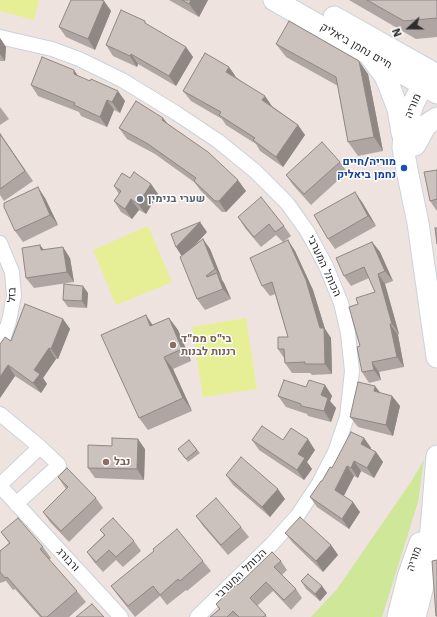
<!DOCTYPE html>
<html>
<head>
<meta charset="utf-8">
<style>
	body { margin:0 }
	#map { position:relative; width:437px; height:617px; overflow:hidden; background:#efe3df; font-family:"Work Sans",sans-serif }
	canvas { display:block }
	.north { position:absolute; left:389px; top:8px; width:40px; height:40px; -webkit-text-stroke:3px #fff; paint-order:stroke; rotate:249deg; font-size:11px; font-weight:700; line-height:16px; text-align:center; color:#2d2d2d }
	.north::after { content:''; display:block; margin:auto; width:14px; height:18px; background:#2d2d2d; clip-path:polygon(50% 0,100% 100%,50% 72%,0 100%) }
</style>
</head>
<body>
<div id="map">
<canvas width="437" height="617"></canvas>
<div class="north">N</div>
</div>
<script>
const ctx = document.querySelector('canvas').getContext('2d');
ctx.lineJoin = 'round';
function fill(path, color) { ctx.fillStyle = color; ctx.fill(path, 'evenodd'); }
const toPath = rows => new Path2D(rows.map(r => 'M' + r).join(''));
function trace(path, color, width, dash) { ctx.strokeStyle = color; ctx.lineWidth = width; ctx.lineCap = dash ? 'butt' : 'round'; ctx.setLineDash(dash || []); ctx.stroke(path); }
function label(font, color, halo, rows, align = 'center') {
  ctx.font = font + ' "Work Sans",Heebo,sans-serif'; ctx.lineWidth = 3; ctx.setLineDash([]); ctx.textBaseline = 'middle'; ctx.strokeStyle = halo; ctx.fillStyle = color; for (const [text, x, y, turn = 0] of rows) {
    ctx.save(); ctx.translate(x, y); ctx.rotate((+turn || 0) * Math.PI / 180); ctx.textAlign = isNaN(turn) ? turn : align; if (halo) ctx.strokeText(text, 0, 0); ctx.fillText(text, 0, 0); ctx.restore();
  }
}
const green = toPath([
	[424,460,418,502,382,617,311,617,337,589,411,482]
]);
const pitch = toPath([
	[0,0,39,0,34,20,0,11],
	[148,226,172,282,116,305,93,250],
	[246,318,257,389,203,397,192,327]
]);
const street = toPath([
	[0,37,52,49,79,59,122,80,176,113,218,141,255,171,287,203,307,231,326,266,341,303,348,333,352,371,347,417,335,452,319,483,298,515,272,544,197,617],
	[0,243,12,272,14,296,9,321,0,348],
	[0,414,40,447,59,465,16,504],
	[0,485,40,447],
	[0,486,121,617]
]);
const secondary = toPath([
	[274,0,437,93],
	[334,17,437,75],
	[371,57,385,76,390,88,398,109,402,133],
	[437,75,423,85,414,102,404,130,403,148,408,175,418,223,437,357],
	[415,145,426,125,437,118],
	[398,617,408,577,420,543],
	[415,617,424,582,430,542,437,456]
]);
const wall = toPath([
	[169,0,208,0,199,17],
	[349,0,437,0,437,37,416,39],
	[104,1,111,11,95,50,66,37,59,27],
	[148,26,186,47,193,57,176,86,138,64,137,67,113,56,106,45],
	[0,38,6,47,5,61,0,61],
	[276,44,368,74,383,151,358,156,348,142,338,86,286,57],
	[229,67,236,77,272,106,298,125,305,135,283,167,260,151,256,144,226,125,222,119,191,101,183,91],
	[74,70,79,77,125,101,120,113,114,110,107,127,81,116,79,112,38,96,31,85],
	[0,107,9,119,0,125],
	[168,124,246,191,226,212,222,212,201,191,194,182,155,154,127,139,119,128],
	[0,133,33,181,4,201,0,195],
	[340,162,347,172,311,205,293,185,286,175],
	[437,170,437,211,430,201],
	[130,178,151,184,158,194,146,214,139,210,132,219,121,212,114,201,119,194,114,186],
	[45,198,58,225,23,242,15,231],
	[362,202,376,226,335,249,328,239],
	[238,217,284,226,291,236,283,242,276,235,261,247,245,228],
	[207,232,195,245,203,239,210,249,222,279,222,280,224,283,231,299,205,310,197,299,182,256,176,247],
	[288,240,295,251,313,290,325,329,331,338,332,374,312,375,310,373,292,373,285,363,284,358,278,349,288,337,275,294,270,296,262,286],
	[372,242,380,252,393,281,385,284,399,334,398,335,404,367,379,372,381,380,369,383,362,372,360,346,358,304,375,292,369,278,351,286,344,276],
	[44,250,70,258,74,282,34,288,26,278],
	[88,293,87,308,68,307,63,300],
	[169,318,178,330,191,361,173,369,192,411,148,430,139,418,153,325],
	[63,319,70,329,58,359,56,359,43,378,47,384,41,393,15,376,0,398,0,344,11,341],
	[325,385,332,396,330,401,336,408,331,422,308,416,307,414,286,407,278,396,306,387],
	[380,393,392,396,400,406,393,436,358,427,350,417],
	[364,438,371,448,370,449,376,452,383,462,374,478,361,471,358,478,354,476,344,496,360,512,349,529,317,507,310,497,322,481],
	[189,440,200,453,188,462,178,449],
	[252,440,283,440,315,450,307,462,312,469,304,480,259,450],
	[145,449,144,480,95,478,88,468],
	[226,475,285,499,270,517,233,485],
	[58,477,96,498,103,508,69,542,50,522,43,512,66,489],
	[196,516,241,527,249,537,228,555,203,526],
	[100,530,134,541,141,551,123,567,116,560,103,572,94,562,87,552,104,535],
	[1,532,43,547,51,558,49,560,77,591,86,602,69,617,40,617,15,589,13,590,6,581,0,583,0,551,9,543],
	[285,533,331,545,338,555,323,572,293,543],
	[203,561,211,571,187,591,186,590,167,605,160,596,135,617,119,597,111,586],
	[281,561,287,570,282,575,296,589,302,598,291,610,273,591,257,606,267,617,210,617,219,609,216,604,238,585],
	[301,581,322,586,327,593,320,601,306,589]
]);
const shadedWall = toPath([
	[191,0,208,0,199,17,189,4],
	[104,1,111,11,95,50,88,39],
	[0,38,6,47,5,61,0,54],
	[186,47,193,57,176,86,169,76],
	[131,54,138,64,137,67,130,56],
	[359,61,368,74,383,151,374,137],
	[229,67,236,77,226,72],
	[74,70,81,81,74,74],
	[118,91,125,101,120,113,112,102],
	[265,96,272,106,262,100],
	[107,100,114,110,107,127,100,117],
	[163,118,171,128,162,120],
	[298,125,305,135,283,167,276,157],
	[238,180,246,191,226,212,219,201],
	[151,184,158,194,146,214,138,204],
	[38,187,45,198,58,225,50,215],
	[355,192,362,202,376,226,368,216],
	[131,199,139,210,132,219,125,209],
	[200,222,207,232,183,258,176,247],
	[203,239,210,249,222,279,215,269],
	[288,240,295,251,313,290,325,329,331,338,332,374,325,364,320,328],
	[372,242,380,252,393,281,385,271],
	[40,245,48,255,41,250],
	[63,247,70,258,74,282,67,272],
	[217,273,224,283,231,299,223,289],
	[378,274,385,284,399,334,392,324],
	[83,286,88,293,87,308,82,301],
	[146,315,154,327,150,326],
	[169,318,178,330,191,361,182,349],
	[63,319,70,329,58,359,51,349],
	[390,324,398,335,404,367,397,357],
	[49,348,56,359,43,378,47,384,41,393,33,383,34,370],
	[164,357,173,369,192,411,183,398],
	[372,362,379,372,381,380,374,370],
	[8,365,15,376,0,398,0,377],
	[325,385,332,396,330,401,336,408,331,422,324,411,321,395],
	[375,386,383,396,374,391],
	[392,396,400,406,393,436,386,425],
	[364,438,371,448,368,454,361,444],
	[138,439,145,449,144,480,137,469],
	[308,439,315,450,307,462,312,469,304,480,297,470,298,454],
	[376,452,383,462,374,478,367,468],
	[354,461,361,471,358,478,351,468],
	[347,466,354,476,342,499,335,490],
	[278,489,285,499,270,517,262,507],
	[353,502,360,512,349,529,342,519],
	[331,545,338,555,323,572,316,561],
	[322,586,327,593,320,601,315,594]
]);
const building = toPath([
	[71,0,101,0,104,1,88,39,59,27,71,0],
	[182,0,191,0,189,4,182,0],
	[367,0,437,0,437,18,404,21,367,0],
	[121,10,145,21,145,23,186,47,169,76,131,54,130,56,106,45,121,10],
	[289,21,359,61,374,137,348,142,336,77,276,44,289,21],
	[205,53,229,67,226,72,265,96,262,100,298,125,276,157,253,140,255,138,219,115,221,112,183,91,205,53],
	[42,57,74,70,74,74,90,81,91,79,118,91,112,102,107,100,100,117,74,105,75,103,31,85,42,57],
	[136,101,163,118,162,120,208,152,238,180,219,201,215,201,194,181,196,178,148,144,119,128,136,101],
	[0,134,25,171,0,189,0,134],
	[322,142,340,162,304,194,286,175,322,142],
	[437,170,437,199,430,201,424,172,437,170],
	[134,172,151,184,138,204,131,199,125,209,114,201,121,191,114,186,122,173,130,178,134,172],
	[38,187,50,215,15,231,4,207,4,203,38,187],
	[355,192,368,216,328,239,314,215,355,192],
	[261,197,284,226,275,232,269,224,254,237,238,217,261,197],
	[200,222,176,247,171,234,200,222],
	[435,228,437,228,437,244,435,228],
	[203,239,215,269,206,276,207,277,217,273,223,289,197,299,180,257,203,239],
	[288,240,306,280,320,328,324,328,325,364,305,364,305,362,285,363,284,349,278,349,278,337,288,337,272,282,262,286,250,258,288,240],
	[372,242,385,271,378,274,392,324,390,324,397,357,372,362,374,370,362,372,357,347,360,346,349,307,358,304,356,298,375,292,364,267,344,276,336,258,372,242],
	[40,245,41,250,63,247,67,272,26,278,22,248,40,245],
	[64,284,83,286,82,301,63,300,64,284],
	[25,304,63,319,51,349,49,348,34,370,40,374,33,383,8,365,0,377,0,344,5,337,11,341,25,304],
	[146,315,150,326,169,318,182,349,164,357,183,398,139,418,101,335,146,315],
	[284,380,306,387,309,380,325,385,321,395,328,398,324,411,301,406,301,404,278,396,284,380],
	[358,382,375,386,374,391,392,396,386,425,350,417,358,382],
	[262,426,283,440,291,428,308,439,298,454,305,458,297,470,252,440,262,426],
	[351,432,364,438,361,444,376,452,367,468,354,461,351,468,347,466,335,490,353,502,342,519,310,497,321,481,322,481,330,467,332,468,351,432],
	[112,438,138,439,137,469,88,468,88,445,112,446,112,438],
	[189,440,197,450,186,459,178,449,189,440],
	[241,457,278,489,262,507,226,475,241,457],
	[67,468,96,498,61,531,43,512,68,487,58,477,67,468],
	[216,498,241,527,221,545,196,516,216,498],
	[300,517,331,545,316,561,285,533,300,517],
	[18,518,43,547,40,549,77,591,47,617,42,617,7,577,5,578,0,572,0,551,10,543,1,532,18,518],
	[113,518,134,541,116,557,109,550,96,562,87,552,105,535,100,530,113,518],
	[177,529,203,561,180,581,178,579,160,595,153,586,128,606,111,586,154,551,153,549,177,529],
	[272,552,281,561,274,567,296,589,284,600,266,582,250,598,266,615,263,617,239,617,233,611,227,617,210,617,220,609,216,604,237,584,238,585,272,552],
	[437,560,437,616,436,616,432,561,437,560],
	[308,574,322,586,315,594,301,581,308,574],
	[92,604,104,617,76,617,92,604]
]);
const markers = [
	[404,168,4,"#1a4fb4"],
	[140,199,4,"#6b7280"],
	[173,345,4,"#8d6e63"],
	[106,462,4,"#8d6e63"]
];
const streetNames = [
	["חיים נחמן ביאליק",356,46,30],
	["מוריה",413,106,-67],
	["הכותל המערבי",324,266,65],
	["בזל",12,295,-88],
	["מוריה",414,559,-71],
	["ורבורג",68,560,47],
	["הכותל המערבי",241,574,-44]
];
const transitNames = [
	["מוריה/חיים",396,162],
	["נחמן ביאליק",396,175]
];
const worshipNames = [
	["שערי בנימין",148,199]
];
const educationNames = [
	["בי\"ס ממ\"ד",181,339],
	["רננות לבנות",181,352],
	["נבל",114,462]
];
fill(green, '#cee799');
fill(pitch, '#e6ef95');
trace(street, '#cad2db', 16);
trace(secondary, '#cad2db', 23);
trace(street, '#fff', 14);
trace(secondary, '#fff', 21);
fill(wall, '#afa6a3');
fill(shadedWall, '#8e8784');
fill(building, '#cbc1bd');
trace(building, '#8e8784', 1);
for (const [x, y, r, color] of markers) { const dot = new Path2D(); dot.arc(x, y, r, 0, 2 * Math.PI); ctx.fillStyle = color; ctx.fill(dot); trace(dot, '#fff', 1.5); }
label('11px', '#2d2d2d', '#fff', streetNames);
label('bold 11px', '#164399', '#fff', transitNames, 'right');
label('bold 11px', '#5b616d', '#fff', worshipNames, 'left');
label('bold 11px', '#785e54', '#fff', educationNames, 'left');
</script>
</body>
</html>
